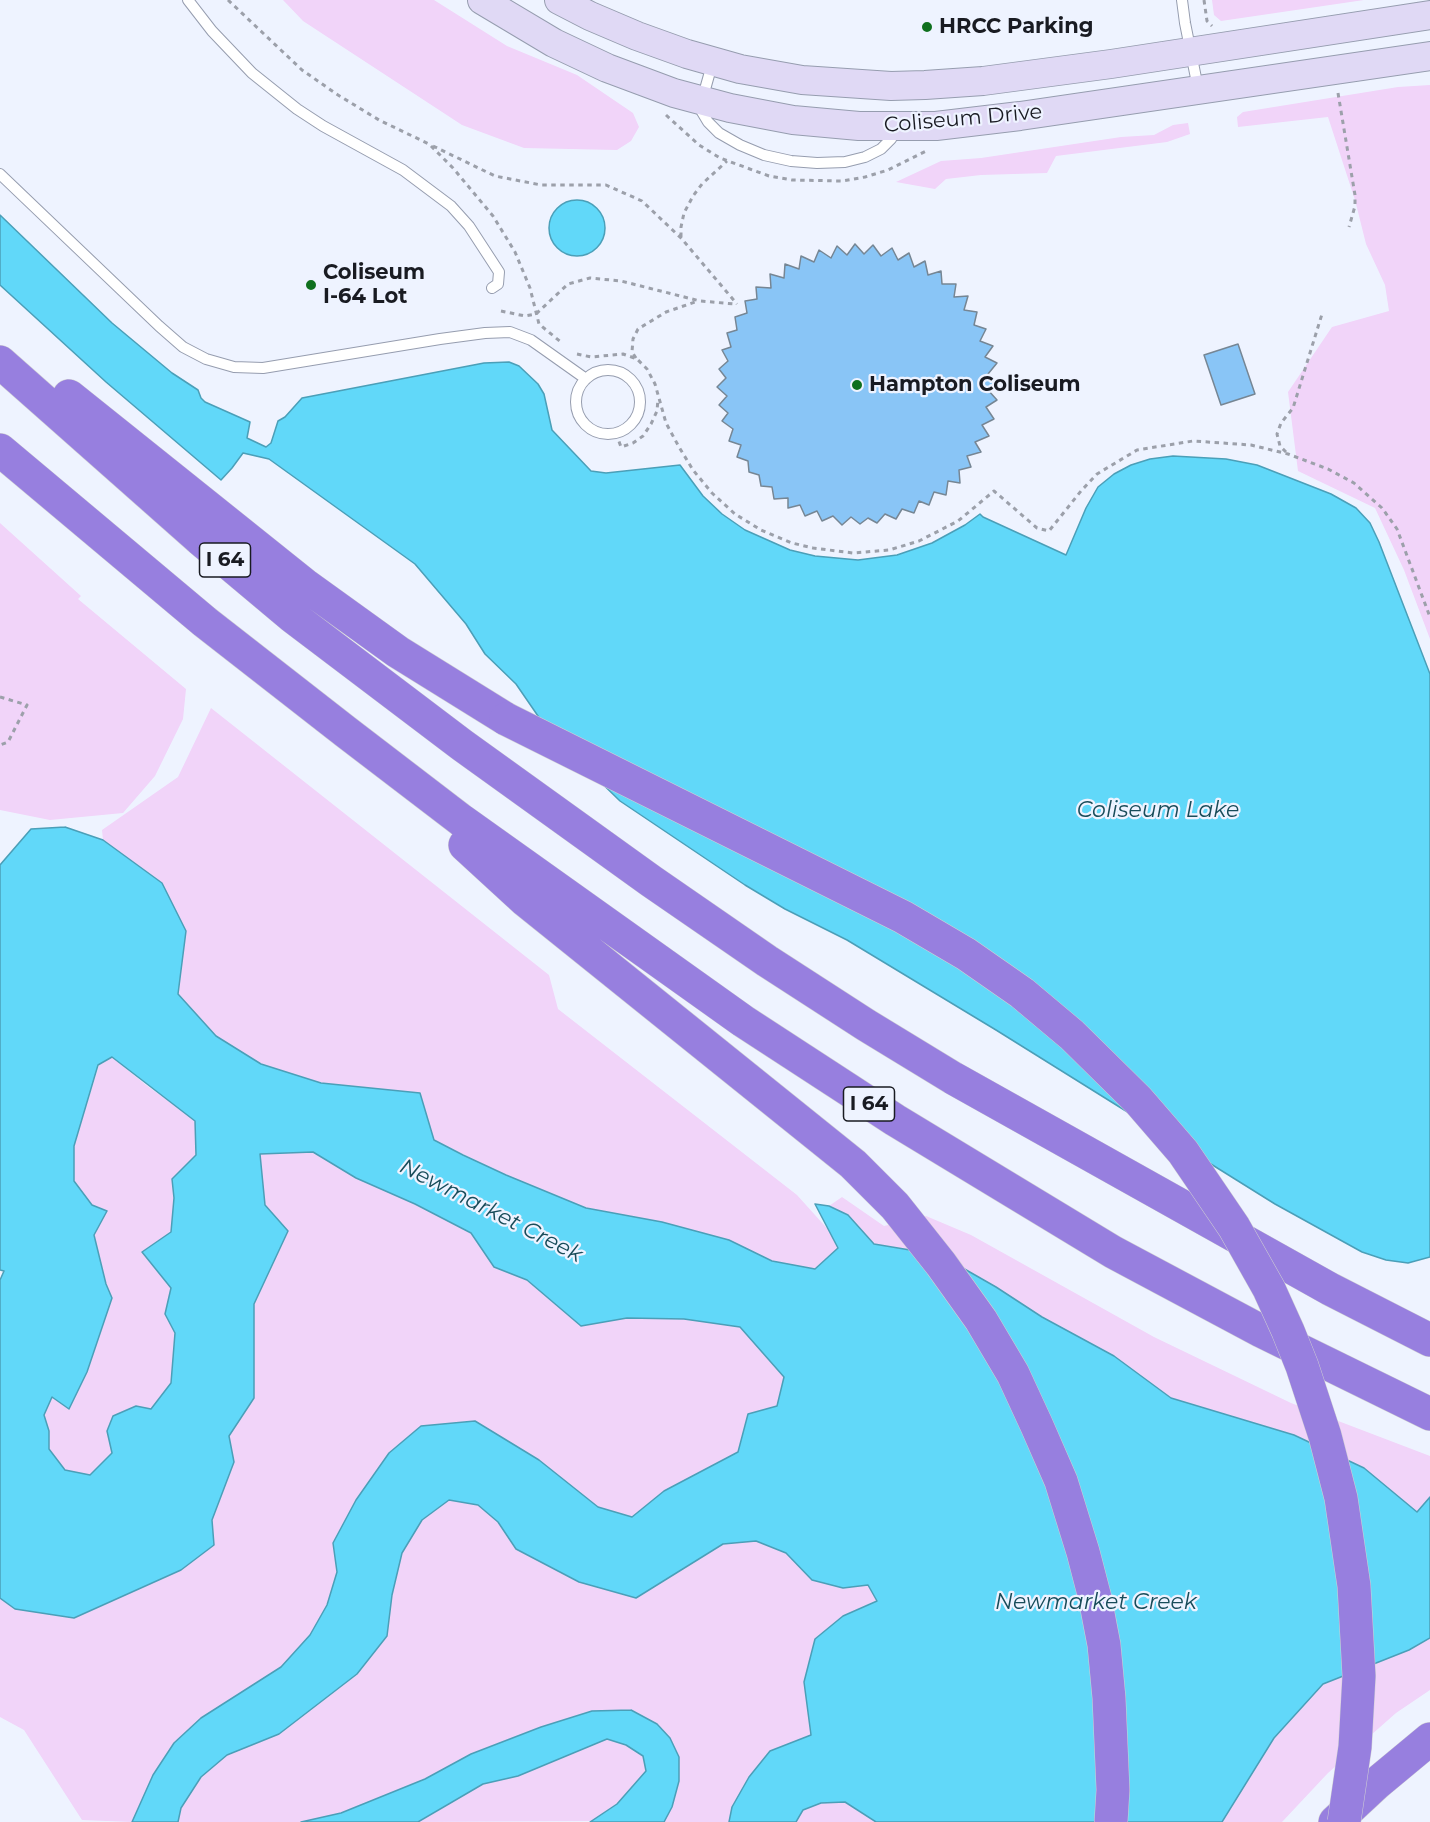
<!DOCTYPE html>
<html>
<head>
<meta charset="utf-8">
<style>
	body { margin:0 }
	canvas { display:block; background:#eef3ff }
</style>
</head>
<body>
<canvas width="1430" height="1822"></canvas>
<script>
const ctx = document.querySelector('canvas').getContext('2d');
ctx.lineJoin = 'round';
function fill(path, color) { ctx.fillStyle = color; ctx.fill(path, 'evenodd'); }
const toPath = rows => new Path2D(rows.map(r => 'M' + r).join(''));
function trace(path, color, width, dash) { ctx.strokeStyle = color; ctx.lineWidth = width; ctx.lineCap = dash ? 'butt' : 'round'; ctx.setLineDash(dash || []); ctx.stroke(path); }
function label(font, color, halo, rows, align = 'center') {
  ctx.font = font + ' Montserrat,sans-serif'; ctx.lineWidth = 4.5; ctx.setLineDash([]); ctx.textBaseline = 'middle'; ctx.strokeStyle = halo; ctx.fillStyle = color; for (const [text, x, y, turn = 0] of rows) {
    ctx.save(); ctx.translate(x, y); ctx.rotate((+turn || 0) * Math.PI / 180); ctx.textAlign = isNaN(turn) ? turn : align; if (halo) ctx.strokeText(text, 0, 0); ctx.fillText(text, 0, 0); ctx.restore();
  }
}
const green = toPath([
	[283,0,434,0,507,46,577,75,633,113,639,127,631,141,617,150,524,148,462,125,303,21],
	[1212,0,1364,0,1221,21,1214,15],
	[1430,85,1430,639,1404,570,1375,508,1298,471,1288,392,1332,327,1389,311,1385,285,1366,244,1355,200,1328,117,1238,127,1237,117,1243,112,1398,87],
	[1188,123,1190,134,1167,142,1056,156,1047,173,981,175,946,179,935,189,896,182,941,161,981,158,1121,137,1154,135,1173,125],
	[0,523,81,596,78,599,186,689,183,719,155,776,123,813,50,820,0,810],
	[211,708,549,975,558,1009,797,1195,833,1235,838,1248,815,1269,772,1261,729,1240,662,1222,586,1208,506,1175,434,1140,420,1093,321,1083,261,1064,216,1036,178,994,186,931,162,883,103,840,102,830,178,777],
	[112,1057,146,1085,195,1120,196,1155,172,1179,174,1198,171,1232,171,1288,165,1314,175,1333,171,1383,151,1409,107,1431,112,1453,90,1475,65,1470,49,1449,49,1431,44,1415,52,1397,69,1409,87,1372,112,1298,106,1284,94,1235,92,1205,74,1180,74,1146,99,1065],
	[313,1152,356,1178,415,1204,472,1233,494,1267,527,1280,581,1326,627,1318,684,1319,740,1327,784,1377,777,1406,748,1414,738,1452,664,1491,632,1517,598,1507,539,1460,475,1421,389,1453,356,1500,333,1543,337,1572,327,1605,310,1635,281,1667,201,1718,153,1775,132,1822,82,1820,24,1730,0,1717,0,1598,15,1609,214,1545,212,1520,234,1462,229,1436,254,1398,254,1304,288,1231,265,1205,260,1154],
	[842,1197,884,1226,926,1216,971,1235,1154,1337,1291,1403,1430,1456,1430,1497,1417,1513,1364,1468,1294,1435,1171,1398,1114,1356,1042,1317,996,1287,940,1255,874,1244,848,1215,829,1206],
	[449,1499,478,1504,498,1522,516,1549,723,1544,756,1541,786,1553,812,1580,843,1588,868,1585,877,1600,843,1616,804,1682,811,1735,770,1751,732,1807,729,1822,664,1822,672,1807,670,1738,657,1724,631,1710,471,1754,425,1779,341,1813,301,1822,178,1822,181,1808,201,1777,227,1755,279,1734,358,1674,387,1636,392,1595,402,1553,422,1520],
	[1430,1638,1430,1690,1396,1713,1328,1773,1282,1822,1222,1822,1274,1738,1323,1684,1409,1650],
	[607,1739,626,1745,643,1756,646,1771,617,1804,594,1821,418,1822,483,1784,518,1776],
	[845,1802,876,1822,796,1822,803,1810,821,1803]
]);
const water = toPath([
	'549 228a28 28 0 1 1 56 0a28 28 0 1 1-56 0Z',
	[0,215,112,323,172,373,198,390,201,398,205,402,250,422,247,438,266,447,271,443,278,421,285,417,302,398,484,363,509,362,519,366,538,384,544,394,552,430,591,471,606,473,680,465,703,496,722,514,745,530,790,550,815,556,858,560,897,555,932,543,965,525,980,514,983,517,1066,555,1086,508,1098,487,1114,474,1131,465,1150,459,1173,456,1226,459,1257,465,1331,494,1356,508,1370,523,1379,542,1430,674,1430,1257,1408,1263,1386,1260,1362,1252,1275,1204,996,1030,847,940,785,909,745,885,620,801,549,732,516,684,485,654,466,624,415,564,269,459,243,453,232,468,221,480,106,382,0,285,0,215],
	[65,827,103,840,162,883,186,931,178,994,216,1036,261,1064,321,1083,420,1093,434,1140,463,1155,506,1175,586,1208,662,1222,729,1240,772,1261,815,1269,838,1248,815,1204,829,1206,848,1215,874,1244,940,1255,996,1287,1042,1317,1114,1356,1171,1398,1294,1435,1364,1468,1417,1512,1430,1497,1430,1638,1409,1650,1323,1684,1274,1738,1222,1822,876,1822,845,1802,821,1803,803,1810,796,1822,729,1822,732,1807,749,1777,770,1751,811,1735,804,1682,815,1639,843,1616,877,1601,868,1585,843,1588,812,1580,786,1553,756,1541,723,1544,636,1598,579,1582,516,1549,498,1522,478,1505,449,1500,422,1520,402,1553,392,1595,387,1636,357,1674,279,1734,227,1755,201,1777,181,1808,178,1822,132,1822,153,1775,174,1743,201,1718,281,1667,310,1635,327,1605,337,1572,333,1543,356,1500,389,1453,421,1426,475,1421,539,1460,598,1507,632,1517,664,1491,738,1452,748,1414,777,1406,784,1377,740,1327,684,1319,627,1318,581,1326,527,1280,494,1267,471,1233,415,1204,356,1178,313,1152,260,1154,265,1205,288,1231,254,1304,254,1398,229,1436,234,1462,212,1520,214,1545,181,1570,74,1618,15,1609,0,1598,0,1280,4,1271,0,1270,0,865,31,829,65,827],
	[112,1057,195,1121,196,1155,172,1179,174,1198,171,1232,142,1252,171,1288,165,1314,175,1333,171,1383,151,1409,136,1406,113,1416,107,1431,112,1453,90,1475,65,1470,49,1449,49,1431,44,1415,52,1397,69,1409,87,1372,112,1298,106,1284,94,1235,107,1211,92,1205,74,1181,74,1146,98,1065,112,1057],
	[631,1710,657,1724,670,1738,679,1757,679,1781,672,1807,664,1822,590,1822,617,1804,646,1771,643,1756,626,1745,607,1739,518,1776,483,1784,418,1822,301,1822,341,1813,425,1779,471,1754,541,1727,592,1711,631,1710]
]);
const building = toPath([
	[855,244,864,254,873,245,881,256,892,248,898,260,909,253,914,267,925,261,928,275,941,271,942,284,956,284,954,297,968,296,964,310,977,312,974,325,986,329,980,341,993,346,985,357,997,363,988,374,998,383,988,390,997,400,986,407,994,419,982,425,989,436,975,442,981,452,967,456,971,467,959,470,960,483,948,481,946,495,934,492,929,505,919,501,914,513,902,509,896,519,885,514,877,523,868,518,860,524,851,517,842,525,833,516,822,521,817,511,805,516,800,505,788,508,788,498,774,499,772,487,761,486,759,475,749,472,748,461,737,457,741,445,729,441,733,429,722,421,728,413,719,405,727,396,717,387,726,378,719,369,728,361,722,350,731,347,727,333,737,330,735,317,747,313,745,301,757,299,756,287,771,288,770,274,784,278,785,264,799,269,801,256,814,262,819,250,831,258,837,246,847,255,855,244],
	[1238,344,1255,394,1221,405,1204,355,1238,344]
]);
const path = toPath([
	[228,0,302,70,338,95,379,120,429,144,453,168,493,216,515,252,530,288,539,324,562,343],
	[1204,0,1207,21,1212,26],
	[1338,93,1355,195,1355,206,1349,227],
	[666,115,699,145,720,158,769,176,792,180,842,181,865,177,888,170,928,150],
	[433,146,495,176,541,185,606,185,642,201,681,238,737,304],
	[681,237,681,227,684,213,693,196,702,184,727,161],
	[501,311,525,316,536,314,568,284,590,278,621,281,700,301,735,304],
	[577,354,591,357,623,354,637,359,647,369,655,384,666,423,679,447,693,470,712,493,735,514,761,530,792,543,813,548,853,553,889,550,919,541,958,521,994,491,1037,528,1049,531,1081,491,1097,474,1137,450,1193,441,1251,445,1288,454,1328,469,1354,483,1382,508,1397,529,1430,617],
	[636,358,632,352,633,339,638,329,666,312,698,301],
	[616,433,621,447,633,443,643,436,651,424,657,411,658,399],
	[1286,452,1280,446,1277,434,1281,423,1293,408,1322,314],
	[0,697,27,705,8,742,0,745]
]);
const lane = toPath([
	[188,0,212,31,252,73,297,109,323,126,403,170,451,206,469,226,499,272,498,284,492,288],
	[1182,0,1185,23,1198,88],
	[713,61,702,100,702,112,708,122,719,133,740,145,764,155,791,161,817,163,845,162,865,157,881,149,891,139,896,129],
	[0,174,159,326,183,347,206,359,234,367,263,368,440,339,485,333,510,332,531,340,586,379],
	'576 402a32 32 0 1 1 64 0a32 32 0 1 1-64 0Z'
]);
const secondary = toPath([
	[482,0,554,43,607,68,674,93,730,108,793,120,859,126,936,126,1020,116,1430,56],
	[559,0,590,16,637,36,687,54,740,69,802,80,891,86,925,85,983,81,1111,64,1430,15]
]);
const highway = toPath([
	[0,362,200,539,293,617,462,745,651,881,767,961,866,1025,953,1078,1330,1289,1430,1340],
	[69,396,305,585,398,652,506,719],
	[0,450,205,622,346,732,461,820,743,1021,895,1120,1113,1252,1261,1331,1430,1414],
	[465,845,526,901,853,1164,895,1206,941,1264,981,1320,1013,1374,1037,1426,1061,1481,1083,1552,1095,1598,1104,1645,1109,1698,1113,1790,1111,1822],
	[1335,1822,1377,1783,1430,1739]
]);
const highwayBridge = toPath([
	[506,719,903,917,966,954,1022,993,1072,1035,1138,1100,1183,1152,1234,1227,1269,1289,1288,1331,1302,1366,1325,1436,1341,1498,1354,1586,1359,1676,1355,1747,1344,1822]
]);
const markers = [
	[927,27,6,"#0f701e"],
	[311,285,6,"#0f701e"],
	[857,385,6,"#0f701e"]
];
const shields = [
	[225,560,51],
	[869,1104,51]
];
const shieldNames = [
	["I 64",225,560],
	["I 64",869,1104]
];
const poiNames = [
	["HRCC Parking",939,27],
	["Coliseum",323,273],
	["I-64 Lot",323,297],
	["Hampton Coliseum",869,385]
];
const streetNames = [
	["Coliseum Drive",963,119,-5]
];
const waterNames = [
	["Coliseum Lake",1158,811],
	["Newmarket Creek",491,1211,27],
	["Newmarket Creek",1096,1603]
];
fill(green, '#f1d4f9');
fill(water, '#61d8f9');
trace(water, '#4b9fb8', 1.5);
fill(building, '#89c5f6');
trace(building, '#768694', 1.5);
trace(lane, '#969daf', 12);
trace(secondary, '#969daf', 30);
trace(highway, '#d1d1d3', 34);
trace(path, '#9ca0aa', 3, [4.5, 4.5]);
trace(lane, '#fff', 10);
trace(secondary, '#e0d9f5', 28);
trace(highway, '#977fdf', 33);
trace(highwayBridge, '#d1d1d3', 34, []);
trace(highwayBridge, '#977fdf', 33);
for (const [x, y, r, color] of markers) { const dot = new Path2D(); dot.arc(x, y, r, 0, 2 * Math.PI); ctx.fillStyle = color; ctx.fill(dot); trace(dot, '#eef3ff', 2); }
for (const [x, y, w] of shields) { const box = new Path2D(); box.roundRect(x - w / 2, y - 17, w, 34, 4.5); ctx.fillStyle = '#eef3ff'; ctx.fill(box); trace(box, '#191b22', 1.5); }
label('bold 20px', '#191b22', null, shieldNames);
label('bold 21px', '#191b22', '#eef3ff', poiNames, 'left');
label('21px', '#191b22', '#eef3ff', streetNames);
label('italic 22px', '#184c5a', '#eef3ff', waterNames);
</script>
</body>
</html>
